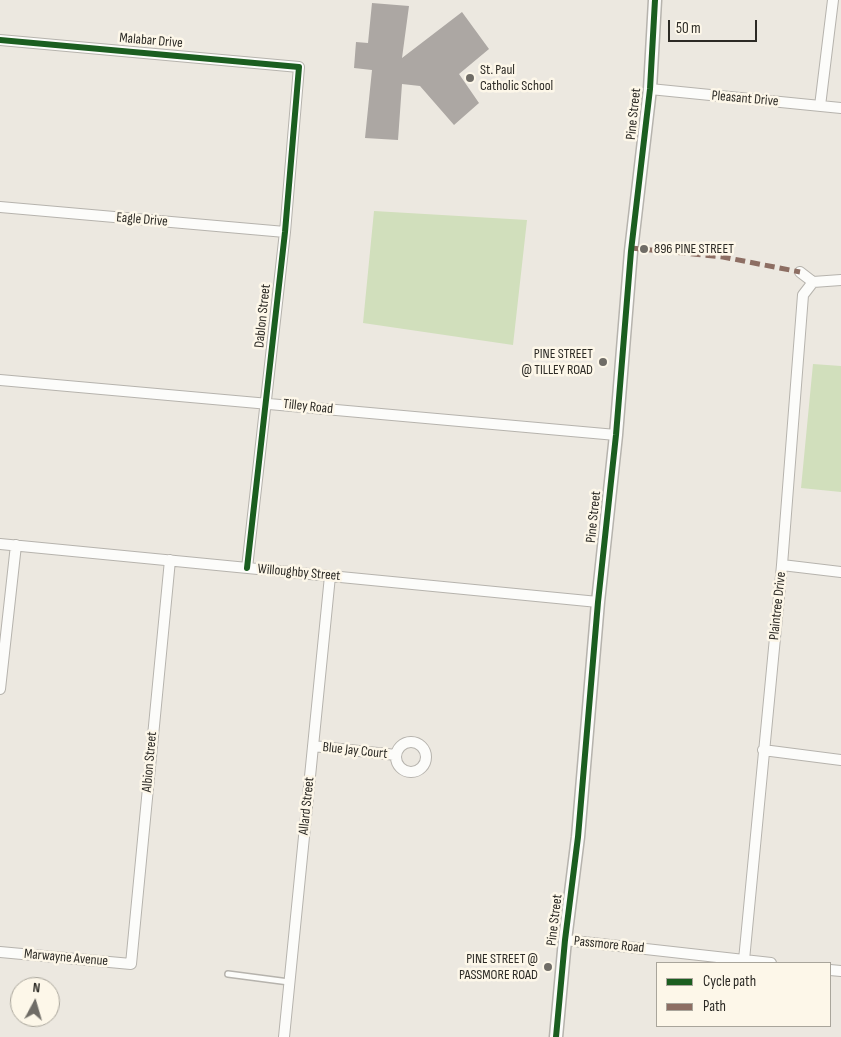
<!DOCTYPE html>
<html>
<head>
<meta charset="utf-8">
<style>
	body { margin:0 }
	#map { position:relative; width:841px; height:1037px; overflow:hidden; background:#ece8e0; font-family:"Sofia Sans Condensed",sans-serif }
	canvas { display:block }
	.legend { position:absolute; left:656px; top:962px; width:175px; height:65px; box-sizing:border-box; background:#fdf7e9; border:1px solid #a9a59b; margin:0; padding:6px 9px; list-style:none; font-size:15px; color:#2c2a25 }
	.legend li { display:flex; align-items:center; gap:10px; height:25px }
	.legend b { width:25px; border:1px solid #a9a59b }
	.north { position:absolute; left:10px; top:977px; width:50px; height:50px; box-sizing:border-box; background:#fdf7e9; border:1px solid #a9a59b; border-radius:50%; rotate:6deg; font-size:14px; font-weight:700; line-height:20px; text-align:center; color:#2c2a25 }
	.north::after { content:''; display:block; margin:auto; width:18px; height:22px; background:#6f6c66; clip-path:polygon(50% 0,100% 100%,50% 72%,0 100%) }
	.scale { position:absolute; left:668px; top:20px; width:89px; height:22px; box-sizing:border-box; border:2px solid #2c2a25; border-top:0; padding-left:6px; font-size:15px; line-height:18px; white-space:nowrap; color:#2c2a25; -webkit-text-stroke:4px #fdf7e9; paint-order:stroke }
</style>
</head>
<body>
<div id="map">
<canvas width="841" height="1037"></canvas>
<ul class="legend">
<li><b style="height:6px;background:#1b5e20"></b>Cycle path</li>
<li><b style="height:6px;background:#8d6e63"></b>Path</li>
</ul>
<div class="north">N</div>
<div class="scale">50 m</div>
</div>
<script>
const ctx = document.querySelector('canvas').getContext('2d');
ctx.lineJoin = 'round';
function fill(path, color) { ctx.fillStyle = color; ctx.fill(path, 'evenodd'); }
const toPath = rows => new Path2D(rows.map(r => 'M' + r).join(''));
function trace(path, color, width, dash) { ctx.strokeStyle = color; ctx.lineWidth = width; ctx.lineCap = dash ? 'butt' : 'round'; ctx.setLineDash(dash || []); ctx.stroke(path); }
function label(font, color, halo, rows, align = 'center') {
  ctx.font = font + ' "Sofia Sans Condensed",sans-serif'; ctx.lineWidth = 5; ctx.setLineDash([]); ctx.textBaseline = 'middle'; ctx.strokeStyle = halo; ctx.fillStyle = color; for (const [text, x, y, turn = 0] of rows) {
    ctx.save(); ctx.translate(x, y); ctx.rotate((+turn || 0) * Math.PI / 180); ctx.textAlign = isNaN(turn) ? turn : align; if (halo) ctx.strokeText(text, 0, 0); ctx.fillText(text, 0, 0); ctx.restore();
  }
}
const green = toPath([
	[374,211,527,220,513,345,363,323],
	[813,364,841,366,841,492,801,488]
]);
const building = toPath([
	[372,3,409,6,402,58,462,12,489,49,459,74,479,103,454,125,420,86,402,84,398,140,365,138,372,70,354,68,356,42,368,43]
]);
const service = toPath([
	[228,974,289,982]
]);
const minor = toPath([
	[0,40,299,67,285,232,247,568],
	[650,89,841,108],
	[820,106,833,0],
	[0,207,285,232],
	[800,272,813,282],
	[0,380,616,435],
	[0,544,598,602],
	[782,565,841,572],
	[0,689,16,545],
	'396 757a15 15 0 1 1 30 0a15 15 0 1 1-30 0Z',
	[313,746,396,755],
	[763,750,841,760],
	[565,940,771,963],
	[0,952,131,964,170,560],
	[744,960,782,565,803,295,813,282,841,280],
	[830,970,841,971],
	[284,1037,330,576]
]);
const tertiary = toPath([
	[556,1037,565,940,578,837,598,602,616,435,631,251,650,89,655,0]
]);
const quiet = toPath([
	[631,248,723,257,800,272]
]);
const cycleway = toPath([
	[0,40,299,67,285,232,247,568],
	[556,1037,565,940,578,837,598,602,616,435,631,251,650,89,655,0]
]);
const markers = [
	[470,78,5,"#6f6c66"],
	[644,249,5,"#6f6c66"],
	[603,362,5,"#6f6c66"],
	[548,967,5,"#6f6c66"]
];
const streetNames = [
	["Malabar Drive",151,41,5],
	["Pleasant Drive",745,99,5],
	["Pine Street",634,114,-84],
	["Eagle Drive",142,220,5],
	["Dablon Street",263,316,-84],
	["Tilley Road",308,407,6],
	["Pine Street",594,517,-84],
	["Willoughby Street",299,573,5],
	["Plaintree Drive",778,606,-84],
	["Blue Jay Court",355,751,6],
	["Albion Street",150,762,-85],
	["Allard Street",307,806,-84],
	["Pine Street",555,920,-83],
	["Passmore Road",609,945,6],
	["Marwayne Avenue",66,958,5]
];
const poiNames = [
	["St. Paul",480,70],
	["Catholic School",480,86],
	["896 PINE STREET",654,249],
	["PINE STREET",593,354,"right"],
	["@ TILLEY ROAD",593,370,"right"],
	["PINE STREET @",538,959,"right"],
	["PASSMORE ROAD",538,975,"right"]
];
fill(green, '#d1dfbc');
fill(building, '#aca7a3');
trace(service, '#b6b3ad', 8);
trace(minor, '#b6b3ad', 12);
trace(tertiary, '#b6b3ad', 15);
trace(service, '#fcfcfa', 5);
trace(minor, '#fcfcfa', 10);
trace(tertiary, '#fcfcfa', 12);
trace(quiet, '#8d6e63', 5, [10, 5]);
trace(cycleway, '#1b5e20', 6);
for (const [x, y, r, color] of markers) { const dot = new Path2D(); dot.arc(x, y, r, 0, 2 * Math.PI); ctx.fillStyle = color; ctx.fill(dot); trace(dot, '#fdf7e9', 2); }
label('14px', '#2c2a25', '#fdf7e9', streetNames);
label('14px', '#2c2a25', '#fdf7e9', poiNames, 'left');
</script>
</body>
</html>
